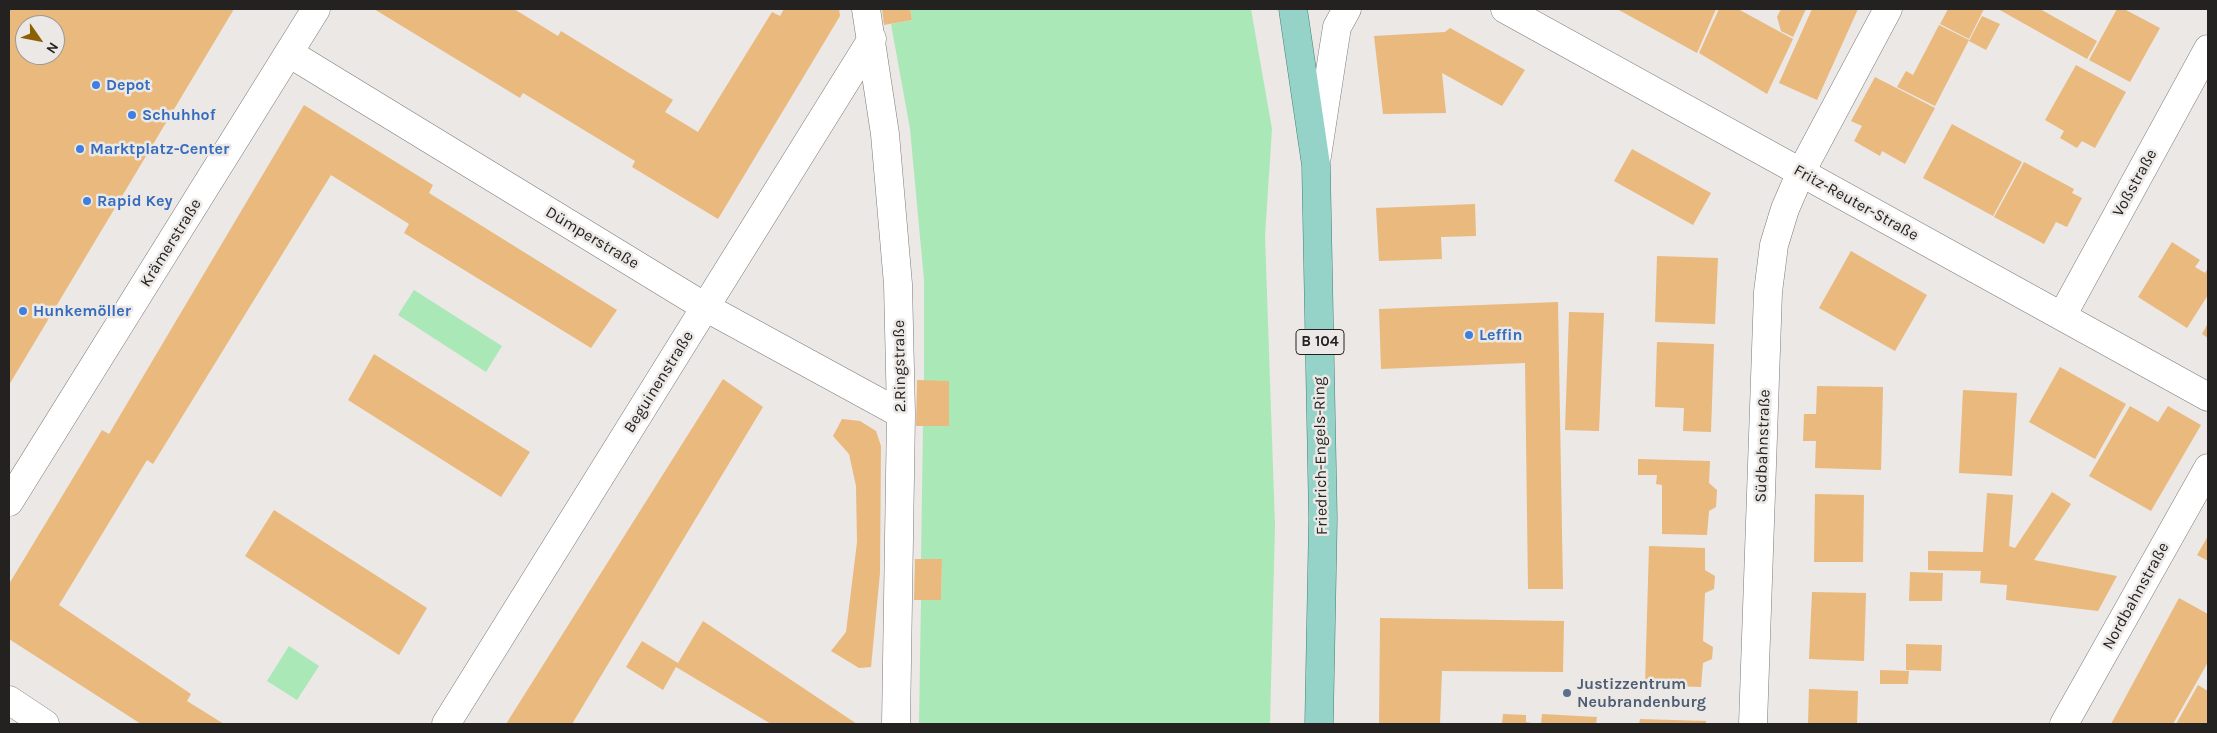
<!DOCTYPE html>
<html>
<head>
<meta charset="utf-8">
<style>
	body { margin:0 }
	#map { position:relative; width:2217px; height:733px; overflow:hidden; background:#ebe8e5; font-family:Karla,sans-serif }
	canvas { display:block }
	.frame { position:absolute; inset:0; border:10px solid #232221; pointer-events:none }
	.north { position:absolute; left:15px; top:15px; width:50px; height:50px; box-sizing:border-box; background:#ebe8e5; border:1px solid #9b9997; border-radius:50%; rotate:123deg; font-size:14px; font-weight:700; line-height:20px; text-align:center; color:#232221 }
	.north::after { content:''; display:block; margin:auto; width:18px; height:22px; background:#8c6105; clip-path:polygon(50% 0,100% 100%,50% 72%,0 100%) }
</style>
</head>
<body>
<div id="map">
<canvas width="2217" height="733"></canvas>
<div class="frame"></div>
<div class="north">N</div>
</div>
<script>
const ctx = document.querySelector('canvas').getContext('2d');
ctx.lineJoin = 'round';
function fill(path, color) { ctx.fillStyle = color; ctx.fill(path, 'evenodd'); }
const toPath = rows => new Path2D(rows.map(r => 'M' + r).join(''));
function trace(path, color, width, dash) { ctx.strokeStyle = color; ctx.lineWidth = width; ctx.lineCap = dash ? 'butt' : 'round'; ctx.setLineDash(dash || []); ctx.stroke(path); }
function label(font, color, halo, rows, align = 'center') {
  ctx.font = font + ' Karla,sans-serif'; ctx.lineWidth = 5; ctx.setLineDash([]); ctx.textBaseline = 'middle'; ctx.strokeStyle = halo; ctx.fillStyle = color; for (const [text, x, y, turn = 0] of rows) {
    ctx.save(); ctx.translate(x, y); ctx.rotate((+turn || 0) * Math.PI / 180); ctx.textAlign = isNaN(turn) ? turn : align; if (halo) ctx.strokeText(text, 0, 0); ctx.fillText(text, 0, 0); ctx.restore();
  }
}
const green = toPath([
	[910,9,1251,9,1272,129,1265,236,1275,526,1270,724,919,724,921,600,941,600,942,560,921,559,923,426,949,426,949,381,924,381,924,280,910,129,891,24,912,20],
	[414,290,502,346,486,372,398,315],
	[289,646,319,666,297,700,267,681]
]);
const building = toPath([
	[9,9,234,9,9,385],
	[25,25,55,25,55,55,25,55],
	[374,9,514,9,558,36,561,31,673,100,665,112,698,132,772,12,780,16,784,9,839,9,840,16,718,219,632,167,635,161,523,93,520,98],
	[882,9,910,9,912,20,884,25],
	[1617,9,1716,9,1697,53],
	[1719,9,1738,9,1793,39,1767,94,1699,53],
	[1781,9,1806,9,1793,37,1781,31,1777,17],
	[1812,9,1858,9,1817,100,1779,83],
	[1948,9,1984,9,1969,39,1940,24],
	[1998,9,2040,9,2097,41,2087,59],
	[2117,9,2124,9,2160,28,2130,82,2089,60],
	[1982,16,2000,24,1986,50,1969,41],
	[1939,25,1969,40,1935,106,1897,87,1906,71,1913,75],
	[1450,28,1525,70,1502,106,1442,73,1446,113,1383,114,1374,36,1445,32],
	[2076,65,2126,92,2095,148,2082,141,2077,148,2060,138,2064,131,2045,120],
	[1875,77,1935,108,1905,164,1882,151,1880,156,1854,141,1862,126,1851,121],
	[304,105,433,185,429,193,617,310,591,348,404,233,409,224,331,175,153,464,147,460,59,605,191,694,187,701,224,724,141,724,9,639,9,584,102,430,109,434],
	[1952,124,2022,162,1993,216,1923,178],
	[1632,149,1711,193,1693,225,1614,181],
	[2024,162,2074,189,2072,193,2082,198,2067,227,2056,222,2044,244,1994,217],
	[1475,204,1476,236,1441,237,1442,259,1379,261,1376,208],
	[2172,242,2200,260,2195,267,2205,273,2208,268,2208,295,2187,328,2138,297],
	[1851,251,1927,295,1895,351,1819,308],
	[1657,256,1718,258,1715,324,1655,322],
	[1558,302,1563,589,1528,589,1525,363,1381,369,1379,309],
	[1569,312,1604,313,1599,431,1565,430],
	[2208,323,2208,338,2202,334],
	[1657,342,1714,344,1711,432,1683,431,1684,408,1655,407],
	[374,354,530,452,501,497,348,400],
	[2060,367,2126,404,2095,459,2029,422],
	[723,379,763,407,572,724,506,724],
	[917,380,949,381,949,426,916,426],
	[1817,386,1883,387,1881,470,1815,468,1816,441,1803,441,1804,414,1816,414],
	[1963,390,2017,393,2012,476,1959,473],
	[2130,406,2158,422,2168,406,2201,425,2151,511,2089,476],
	[842,419,860,421,876,431,881,446,880,573,871,667,859,668,831,651,846,632,857,542,856,486,849,454,833,436],
	[1638,459,1710,461,1709,483,1717,490,1716,507,1709,511,1707,535,1662,534,1662,485,1656,484,1657,475,1638,475],
	[2052,492,2071,504,2034,560,2117,576,2098,611,2006,600,2007,585,1980,583,1981,571,1928,570,1928,551,1983,552,1987,493,2013,495,2009,546,2015,548],
	[1815,494,1864,495,1863,562,1814,562],
	[274,510,427,608,399,655,245,556],
	[2208,536,2208,561,2197,555],
	[1649,546,1705,548,1705,570,1715,576,1714,589,1705,593,1703,641,1713,647,1712,659,1703,663,1701,687,1645,685],
	[915,559,942,559,941,600,914,600],
	[1910,572,1943,573,1942,601,1909,601],
	[1812,592,1866,593,1864,661,1809,659],
	[2179,598,2208,614,2208,662,2173,724,2111,724],
	[1380,618,1564,621,1563,672,1442,671,1440,724,1379,724],
	[703,621,857,724,771,724,676,667,663,690,626,667,642,641,678,663],
	[1906,644,1942,645,1941,671,1906,670],
	[1880,670,1909,671,1908,684,1880,684],
	[2198,685,2208,691,2208,724,2176,724],
	[1809,689,1858,691,1857,724,1808,724],
	[1503,714,1526,715,1526,722,1538,724,1502,724],
	[1542,714,1597,717,1596,724,1541,724],
	[1640,719,1706,721,1706,724,1639,724]
]);
const minor = toPath([
	[866,9,885,134,898,284,901,414,896,724],
	[1505,9,2208,397],
	[289,53,705,307,901,414],
	[1317,156,1333,52,1337,27,1347,9],
	[2062,316,2208,49],
	[9,502,316,9],
	[9,700,45,724],
	[446,724,872,39],
	[1753,724,1768,292,1774,245,1785,209,1801,172,1888,9],
	[2064,724,2208,468]
]);
const major = toPath([
	[1293,9,1316,165,1323,519,1319,724]
]);
const markers = [
	[96,85,5,"#3f7fe0"],
	[132,115,5,"#3f7fe0"],
	[80,149,5,"#3f7fe0"],
	[87,201,5,"#3f7fe0"],
	[23,311,5,"#3f7fe0"],
	[1469,335,5,"#3f7fe0"],
	[1567,693,5,"#5c6f8a"]
];
const shields = [
	[1320,342,48]
];
const shieldNames = [
	["B 104",1320,342]
];
const shopNames = [
	["Depot",106,85],
	["Schuhhof",142,115],
	["Marktplatz-Center",90,149],
	["Rapid Key",97,201],
	["Hunkemöller",33,311],
	["Leffin",1479,335]
];
const streetNames = [
	["Voßstraße",2135,183,-61],
	["Fritz-Reuter-Straße",1856,203,29],
	["Dümperstraße",592,238,31],
	["Krämerstraße",171,243,-58],
	["2.Ringstraße",900,366,-91],
	["Beguinenstraße",659,382,-58],
	["Südbahnstraße",1763,446,-88],
	["Friedrich-Engels-Ring",1321,456,-91],
	["Nordbahnstraße",2136,596,-61]
];
const serviceNames = [
	["Justizzentrum",1577,684],
	["Neubrandenburg",1577,702]
];
fill(green, '#abe8b7');
fill(building, '#eab97e');
trace(minor, '#7d7a78', 29);
trace(major, '#3f8276', 29);
trace(minor, '#fff', 28);
trace(major, '#95d3c8', 28);
for (const [x, y, r, color] of markers) { const dot = new Path2D(); dot.arc(x, y, r, 0, 2 * Math.PI); ctx.fillStyle = color; ctx.fill(dot); trace(dot, '#ebe8e5', 2); }
for (const [x, y, w] of shields) { const box = new Path2D(); box.roundRect(x - w / 2, y - 12.5, w, 25, 4); ctx.fillStyle = '#ebe8e5'; ctx.fill(box); trace(box, '#232221', 1); }
label('bold 15px', '#232221', null, shieldNames);
label('bold 16px', '#366cbe', '#ebe8e5', shopNames, 'left');
label('16px', '#232221', '#ebe8e5', streetNames);
label('bold 16px', '#4e5e75', '#ebe8e5', serviceNames, 'left');
</script>
</body>
</html>
